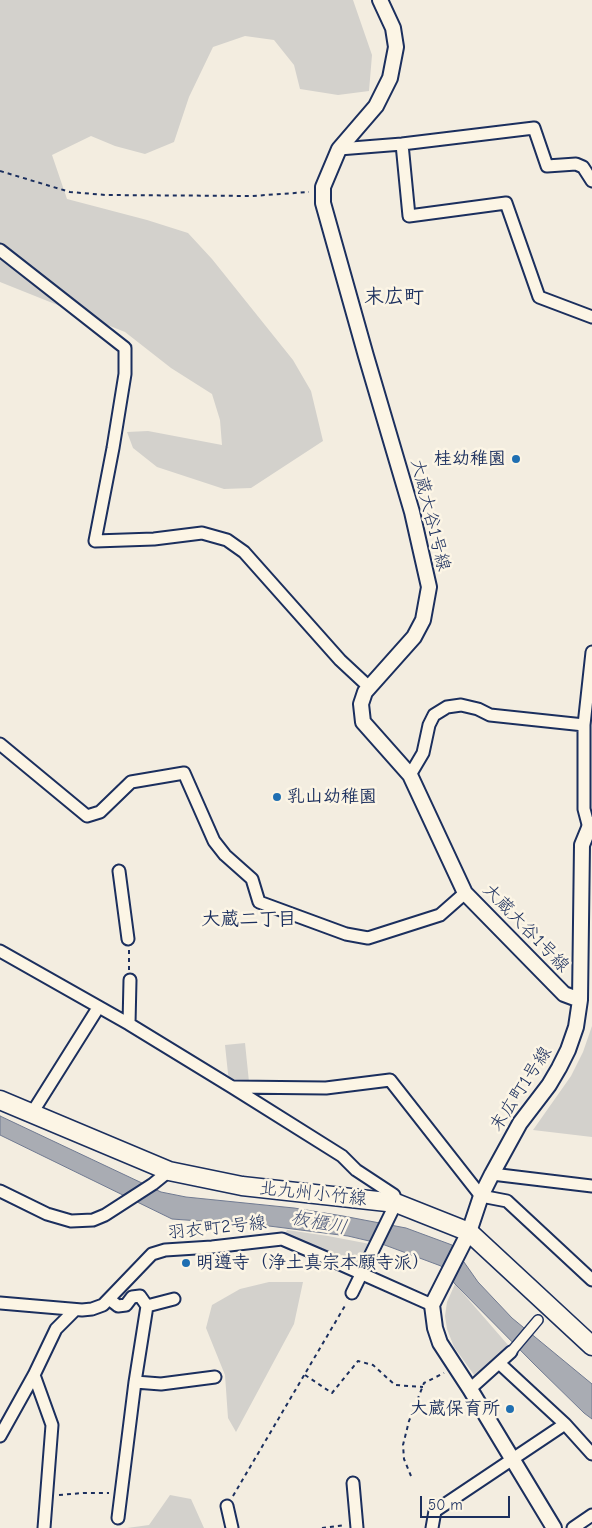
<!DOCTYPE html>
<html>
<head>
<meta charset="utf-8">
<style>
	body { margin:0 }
	#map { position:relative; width:592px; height:1528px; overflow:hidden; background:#f3ede0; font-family:"Comic Neue",sans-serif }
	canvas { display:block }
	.scale { position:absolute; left:420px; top:1496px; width:90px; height:22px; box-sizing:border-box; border:2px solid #1b2f5e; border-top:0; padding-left:6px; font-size:15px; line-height:18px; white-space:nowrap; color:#1b2f5e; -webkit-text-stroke:4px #fcf5e5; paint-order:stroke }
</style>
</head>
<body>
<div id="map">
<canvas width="592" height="1528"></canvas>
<div class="scale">50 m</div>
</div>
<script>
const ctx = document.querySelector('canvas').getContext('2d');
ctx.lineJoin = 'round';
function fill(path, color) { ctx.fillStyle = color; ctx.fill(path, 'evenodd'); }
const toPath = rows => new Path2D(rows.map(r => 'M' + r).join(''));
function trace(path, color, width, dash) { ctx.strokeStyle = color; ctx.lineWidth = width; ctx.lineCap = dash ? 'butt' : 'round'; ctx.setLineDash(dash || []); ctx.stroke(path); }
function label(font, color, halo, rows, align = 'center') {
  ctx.font = font + ' "Comic Neue","Klee One",sans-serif'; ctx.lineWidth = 5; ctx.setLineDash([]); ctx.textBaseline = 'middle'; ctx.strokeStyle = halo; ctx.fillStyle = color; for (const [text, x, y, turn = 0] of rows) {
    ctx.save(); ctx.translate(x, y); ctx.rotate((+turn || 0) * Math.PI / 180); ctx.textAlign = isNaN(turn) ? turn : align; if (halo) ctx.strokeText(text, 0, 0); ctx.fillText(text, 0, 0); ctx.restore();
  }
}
const green = toPath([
	[0,0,353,0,372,55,369,91,338,95,300,89,294,65,274,40,245,36,213,47,189,97,174,142,145,154,115,146,91,136,52,155,67,199,147,220,188,233,212,259,293,360,311,391,323,441,251,488,224,489,157,467,133,448,127,432,148,431,222,445,220,420,212,394,171,368,125,332,0,282],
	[592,1026,592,1137,533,1130,571,1076,583,1052],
	[245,1043,249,1082,229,1083,225,1045],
	[287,1230,328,1236,370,1244,362,1262,356,1264,320,1251,284,1236],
	[269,1282,303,1282,294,1324,236,1432,228,1418,225,1375,206,1328,212,1305,240,1289],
	[455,1284,508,1345,477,1379,454,1347,447,1329,445,1316,447,1302],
	[170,1495,191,1499,204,1528,127,1528,149,1525]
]);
const water = toPath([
	[0,1116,161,1192,186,1197,294,1208,343,1216,406,1228,452,1245,478,1282,512,1318,592,1384,592,1419,584,1413,534,1364,455,1284,441,1266,382,1244,348,1236,269,1226,172,1219,0,1135,0,1116]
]);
const path = toPath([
	[0,171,70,192,106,195,252,196,309,192],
	[129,950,129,970],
	[305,1375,332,1393,358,1361,373,1365,395,1385,423,1387],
	[411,1476,404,1459,403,1445,409,1421,424,1383,444,1373],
	[59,1495,83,1493,109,1493],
	[233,1496,346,1304],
	[322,1528,345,1525]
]);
const pedestrian = toPath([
	[511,1352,538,1320]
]);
const minor = toPath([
	[402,144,409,216,506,203,539,297,592,317],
	[339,149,402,144,534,128,547,166,576,164,583,167,592,181],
	[0,250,125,348,125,374,113,448,95,541,154,539,202,533,227,540,244,552,340,660,369,687],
	[0,744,87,816,100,812,131,782,184,773,214,841,225,855,252,879,259,902,346,934,368,938,440,915,465,893],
	[410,775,423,753,429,725,434,715,447,707,461,705,478,709,490,715,584,725],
	[589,828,584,809,584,725,592,652],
	[119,871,128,939],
	[0,951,129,1024,232,1087,342,1156,356,1170,394,1195,396,1203,352,1293],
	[129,1024,130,980],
	[234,1087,326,1088,390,1080,481,1196,507,1201,592,1280],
	[32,1113,98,1008],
	[492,1174,592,1186],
	[0,1191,47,1214,71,1221,93,1220,105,1215,153,1184,169,1171],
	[109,1299,118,1306,126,1305,132,1297,140,1296,147,1306,135,1382,118,1518],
	[0,1303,82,1310,92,1309,103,1305,152,1254,165,1250,212,1247,282,1239,331,1260,432,1305],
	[147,1306,174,1299],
	[499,1363,565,1424,592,1454],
	[34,1375,52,1425,44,1528],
	[135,1382,161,1384,215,1377],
	[470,1389,511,1352],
	[0,1436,34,1375,56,1329,75,1310],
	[353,1483,357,1528],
	[227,1506,232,1528],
	[432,1528,435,1511,565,1424],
	[573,1528,592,1515]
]);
const tertiary = toPath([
	[380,0,393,28,396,47,390,78,376,106,339,149,323,187,323,203,366,356,412,512,429,587,423,620,414,637,365,692,361,704,363,722,410,775,465,893,564,994,580,1000],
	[554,1528,470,1389,440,1343,435,1328,432,1305,469,1232,481,1196,492,1174,520,1123,549,1085,559,1068,568,1050,576,1027,580,1000,582,845,589,828,592,824]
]);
const primary = toPath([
	[0,1100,169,1171,242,1186,396,1203,469,1232,592,1346]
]);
const markers = [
	[516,459,5,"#1f6fb2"],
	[277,797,5,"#1f6fb2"],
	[186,1263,5,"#1f6fb2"],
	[510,1409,5,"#1f6fb2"]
];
const poiNames = [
	["桂幼稚園",506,459],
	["乳山幼稚園",287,797,"left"],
	["明遵寺（浄土真宗本願寺派）",196,1263,"left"],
	["大蔵保育所",500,1409]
];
const streetNames = [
	["大蔵大谷1号線",430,515,76],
	["大蔵大谷1号線",526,928,46],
	["末広町1号線",521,1089,-57],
	["北九州小竹線",313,1194,6],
	["羽衣町2号線",217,1228,-6]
];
const neighbourhoodNames = [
	["大蔵二丁目",249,920]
];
const waterNames = [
	["板櫃川",319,1223,11]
];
const quarterNames = [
	["末広町",394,297]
];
fill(green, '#d3d1cc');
fill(water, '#a9acb3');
trace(water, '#707a91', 1);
trace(pedestrian, '#1b2f5e', 12);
trace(minor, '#1b2f5e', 15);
trace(tertiary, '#1b2f5e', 18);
trace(primary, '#1b2f5e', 21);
trace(path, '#1b2f5e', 2, [4, 4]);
trace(pedestrian, '#fcf5e5', 9);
trace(minor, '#fcf5e5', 11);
trace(tertiary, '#fcf5e5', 14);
trace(primary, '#fcf5e5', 18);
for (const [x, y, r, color] of markers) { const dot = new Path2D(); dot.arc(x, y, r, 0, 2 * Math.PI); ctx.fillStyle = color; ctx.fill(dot); trace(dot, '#fcf5e5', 2); }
label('bold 18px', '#1b2f5e', '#fcf5e5', poiNames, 'right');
label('18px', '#1b2f5e', '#fcf5e5', streetNames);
label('bold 19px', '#1b2f5e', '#fcf5e5', neighbourhoodNames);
label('italic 19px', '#465478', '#fcf5e5', waterNames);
label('bold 20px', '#1b2f5e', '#fcf5e5', quarterNames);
</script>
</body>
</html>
